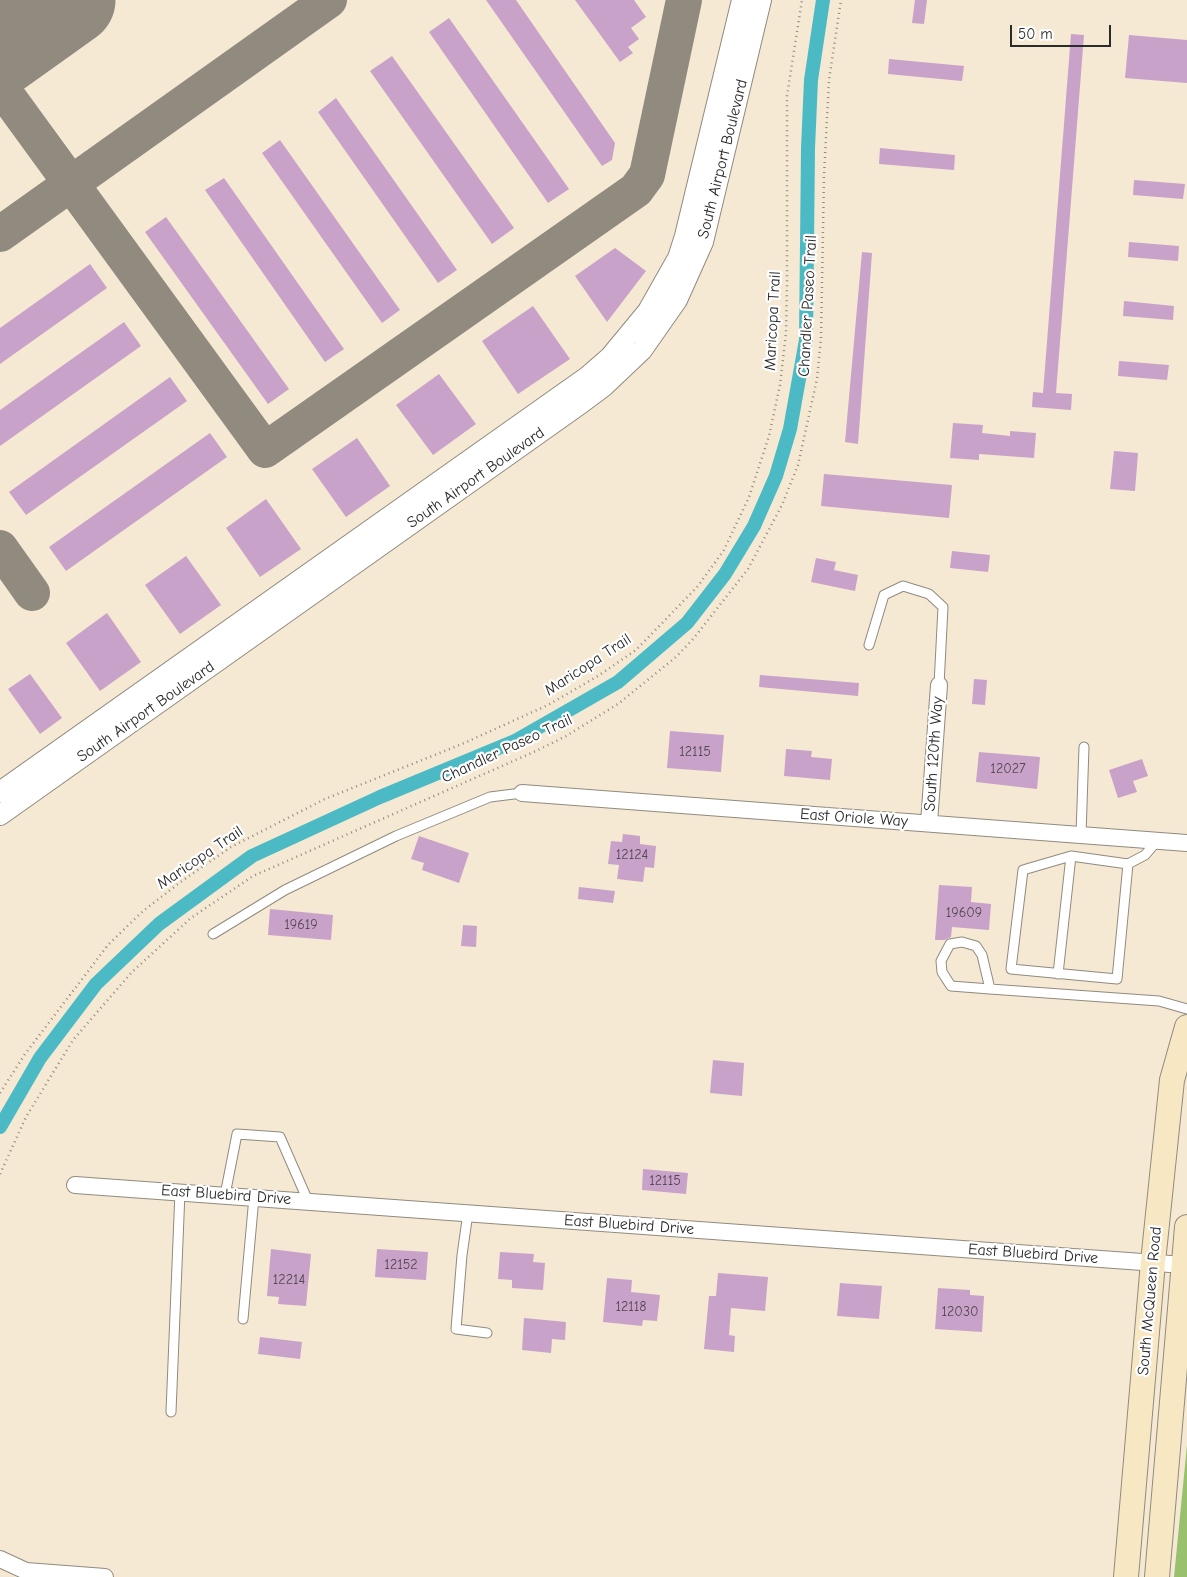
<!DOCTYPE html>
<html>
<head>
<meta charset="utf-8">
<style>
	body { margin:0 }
	#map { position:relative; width:1187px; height:1577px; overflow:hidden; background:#f5e9d3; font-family:"Comic Neue",sans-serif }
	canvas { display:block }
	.scale { position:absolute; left:1010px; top:25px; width:101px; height:22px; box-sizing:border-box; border:2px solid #2b2b2b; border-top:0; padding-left:6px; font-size:15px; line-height:18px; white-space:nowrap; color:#2b2b2b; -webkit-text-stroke:4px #fff; paint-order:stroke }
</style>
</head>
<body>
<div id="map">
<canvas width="1187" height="1577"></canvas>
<div class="scale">50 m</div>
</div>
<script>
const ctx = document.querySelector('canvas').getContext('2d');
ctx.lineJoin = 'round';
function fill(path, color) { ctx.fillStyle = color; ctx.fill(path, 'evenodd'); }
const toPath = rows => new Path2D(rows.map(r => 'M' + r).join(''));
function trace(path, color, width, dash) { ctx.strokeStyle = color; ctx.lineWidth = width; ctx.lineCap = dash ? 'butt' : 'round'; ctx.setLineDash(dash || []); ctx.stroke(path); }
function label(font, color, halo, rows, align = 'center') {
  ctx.font = font + ' "Comic Neue",sans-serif'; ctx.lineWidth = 4.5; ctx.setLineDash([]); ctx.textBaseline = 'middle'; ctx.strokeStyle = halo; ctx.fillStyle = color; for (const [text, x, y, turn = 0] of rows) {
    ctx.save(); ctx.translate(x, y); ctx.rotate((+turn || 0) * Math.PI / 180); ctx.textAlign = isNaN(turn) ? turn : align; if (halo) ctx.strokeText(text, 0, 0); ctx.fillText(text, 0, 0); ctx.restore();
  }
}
const green = toPath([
	[1187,1445,1187,1577,1174,1577]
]);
const canal = toPath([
	[0,1127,40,1058,96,984,159,924,252,856,380,797,515,741,618,682,687,623,725,574,754,526,776,476,790,429,806,340,808,148,811,80,823,0]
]);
const taxiway = toPath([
	[0,86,265,450,636,190,647,175,684,0],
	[0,234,329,0],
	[0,548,32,593]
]);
const runway = toPath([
	[0,50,70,0]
]);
const building = toPath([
	[486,0,516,0,615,143,612,160,602,166],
	[575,0,634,0,646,17,631,28,639,39,628,47,633,53,620,62],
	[915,0,927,0,924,24,912,23],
	[449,18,569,189,548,203,429,32],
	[1071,34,1084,35,1056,393,1072,394,1071,410,1032,407,1033,392,1043,393],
	[1129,35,1187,40,1187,83,1125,78],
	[392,56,514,228,492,244,370,71],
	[889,59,964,66,962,81,888,74],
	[336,98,457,270,438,283,318,112],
	[280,140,400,310,382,323,262,153],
	[880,148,955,155,954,170,879,164],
	[224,178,344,349,325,362,205,190],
	[1134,180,1185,184,1183,199,1133,195],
	[166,217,289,389,268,404,145,232],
	[1129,242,1179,246,1178,261,1128,257],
	[615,248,646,271,607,322,575,276],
	[862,252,872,253,858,444,845,442],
	[90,264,107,288,0,364,0,328],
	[1124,301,1174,306,1173,320,1123,316],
	[533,306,570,359,518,394,482,341],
	[124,322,141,346,0,446,0,410],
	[1119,361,1169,365,1167,380,1118,376],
	[439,374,476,424,433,455,396,405],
	[170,377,187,401,26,515,9,492],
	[953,423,983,425,982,433,1010,436,1010,431,1036,433,1034,458,979,454,979,460,950,458],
	[210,433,227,457,66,571,49,547],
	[357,438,390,486,346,517,312,469],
	[1114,451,1138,453,1135,491,1110,489],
	[824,474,952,485,949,518,821,506],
	[266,499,301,549,260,577,226,528],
	[952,551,990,555,988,572,950,568],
	[186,556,221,605,180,634,145,585],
	[816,558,836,562,834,570,858,575,855,591,811,582],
	[107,613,141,662,100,691,66,643],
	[30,674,62,718,40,734,8,689],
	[760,675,859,683,858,696,759,687],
	[974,679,987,680,985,705,972,704],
	[670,731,724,735,721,772,667,768],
	[786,749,812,751,811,757,832,759,830,780,784,776],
	[979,752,1040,757,1037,789,976,782],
	[1142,759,1148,776,1133,781,1137,792,1118,798,1109,770],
	[623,834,640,836,640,844,656,846,654,868,645,867,643,882,617,879,619,865,608,864,611,841,622,842],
	[419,836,469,853,459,883,422,870,424,863,411,859],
	[939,885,972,887,971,902,991,904,989,930,952,927,951,937,945,940,935,940],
	[579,887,615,891,613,903,578,899],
	[270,909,333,915,331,940,268,935],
	[463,925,477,926,476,947,461,946],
	[713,1060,744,1063,742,1096,710,1093],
	[643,1169,688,1173,686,1194,642,1190],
	[271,1249,311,1254,306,1306,278,1304,279,1297,267,1296],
	[377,1249,428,1252,426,1280,375,1277],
	[500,1252,534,1254,533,1262,545,1263,543,1290,512,1288,512,1280,498,1279],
	[718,1273,768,1277,765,1311,731,1308,729,1335,735,1336,734,1352,704,1349,709,1296,716,1296],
	[607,1278,632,1280,631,1292,660,1295,657,1321,643,1320,642,1326,603,1322],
	[840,1283,882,1286,879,1319,837,1316],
	[938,1288,970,1290,970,1295,984,1296,982,1332,935,1329],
	[524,1318,566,1322,565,1340,552,1339,551,1353,522,1350],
	[260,1337,302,1342,300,1359,258,1354]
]);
const path = toPath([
	[0,1093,25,1054,108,945,143,911,182,881,231,847,325,799,462,744,548,705,598,676,636,650,698,586,724,550,749,497,769,436,780,385,786,333,787,285,787,96,802,0],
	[0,1174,26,1117,73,1040,132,972,191,918,253,876,536,751,566,736,618,704,676,657,694,638,748,569,782,505,798,465,817,379,821,338,824,176,829,80,841,0]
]);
const service = toPath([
	[869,645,884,595,903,586,929,594,943,607,939,685],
	[1081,834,1084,747],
	[1071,856,1128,864],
	[213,934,285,890,396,836,490,797,522,793],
	[1058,974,1071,856,1023,870,1011,969,1117,979,1128,864,1145,855,1157,841],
	[990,989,982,955,976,946,962,942,950,944,941,961,942,972,951,986,990,989,1159,1001,1187,1009],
	[225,1195,237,1134,280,1137,308,1201],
	[468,1213,462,1255,456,1329,487,1333],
	[243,1319,254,1197],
	[171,1412,180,1192]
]);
const minor = toPath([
	[522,793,1187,843],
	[929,823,939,685],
	[75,1185,1184,1265],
	[0,1559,26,1571,105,1577]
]);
const tertiary = toPath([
	[0,792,587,377,610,357,648,311,678,258,685,236,742,0],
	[0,815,580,404,603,387,642,350,677,300,703,242,761,0]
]);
const secondary = toPath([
	[1126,1577,1153,1262,1172,1080,1187,1027],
	[1157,1577,1187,1227]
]);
const numberNames = [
	["12115",695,752],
	["12027",1008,769],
	["12124",632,855],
	["19609",964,913],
	["19619",301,925],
	["12115",665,1181],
	["12152",401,1265],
	["12214",289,1280],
	["12118",631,1307],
	["12030",960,1312]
];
const streetNames = [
	["South Airport Boulevard",723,159,-76],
	["Chandler Paseo Trail",808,306,-87],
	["Maricopa Trail",773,321,-87],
	["South Airport Boulevard",476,478,-35],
	["Maricopa Trail",588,665,-33],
	["South Airport Boulevard",146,712,-35],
	["Chandler Paseo Trail",507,749,-25],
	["South 120th Way",934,754,-86],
	["East Oriole Way",854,818,4],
	["Maricopa Trail",200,858,-34],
	["East Bluebird Drive",226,1195,4],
	["East Bluebird Drive",629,1225,4],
	["East Bluebird Drive",1033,1254,4],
	["South McQueen Road",1150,1301,-85]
];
fill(green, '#99c16d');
trace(canal, '#4bbac4', 14);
trace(taxiway, '#908a7f', 36);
trace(runway, '#908a7f', 91);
fill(building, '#c9a2c9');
trace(service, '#908a7f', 11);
trace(minor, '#908a7f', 18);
trace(tertiary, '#908a7f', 22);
trace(secondary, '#908a7f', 26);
trace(path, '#908a7f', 2.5, [1, 4]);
trace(service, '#fff', 9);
trace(minor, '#fff', 16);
trace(tertiary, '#fff', 20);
trace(secondary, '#f7e8c3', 24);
label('14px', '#524952', null, numberNames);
label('16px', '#2b2b2b', '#fff', streetNames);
</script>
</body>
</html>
